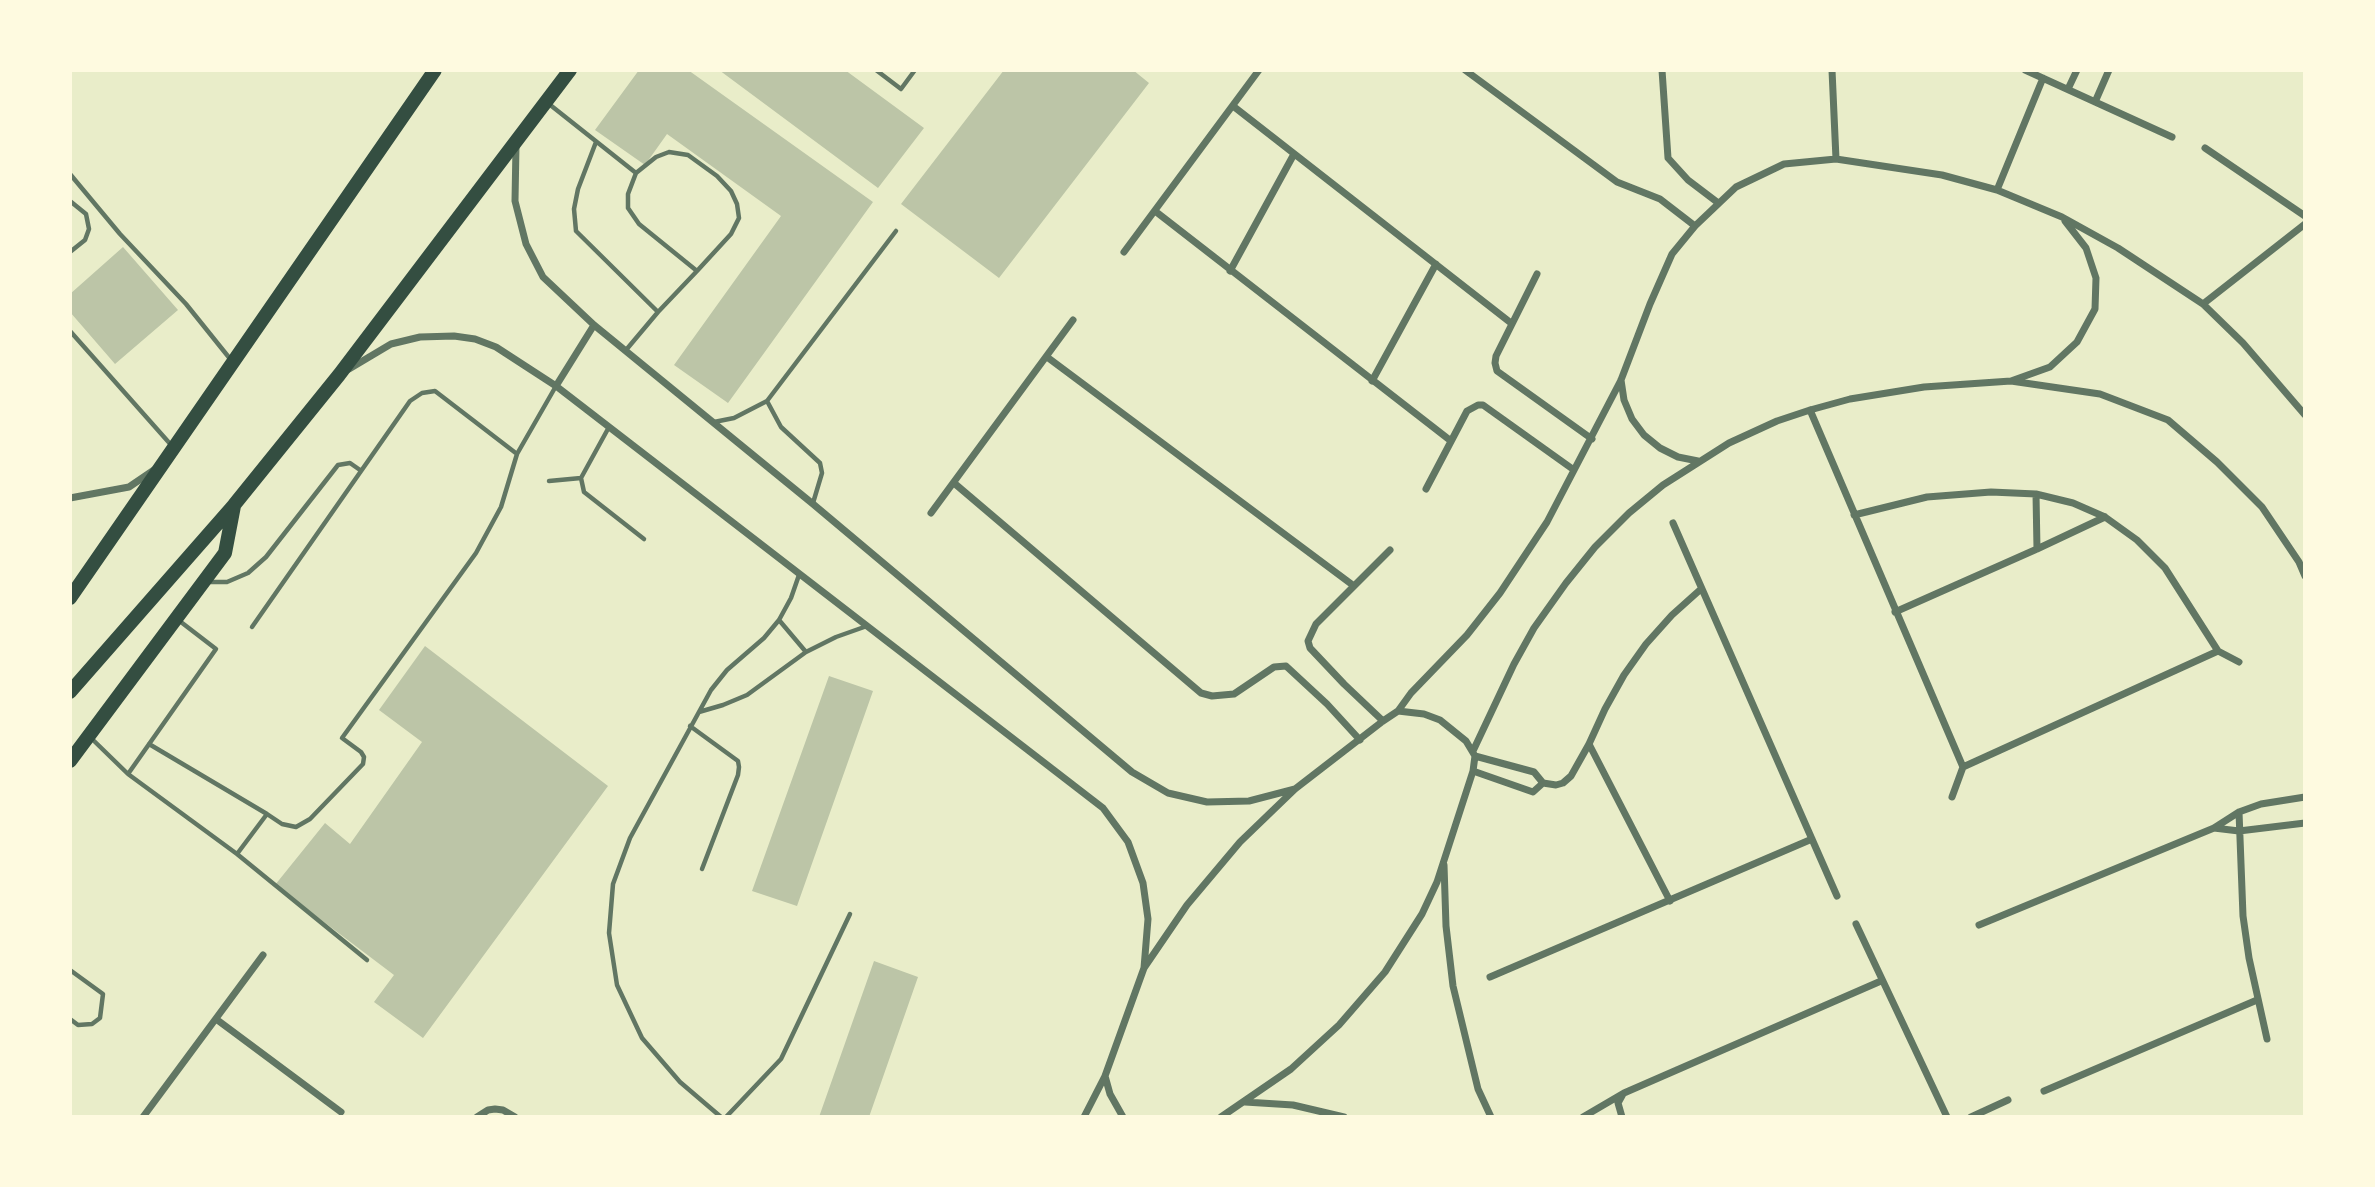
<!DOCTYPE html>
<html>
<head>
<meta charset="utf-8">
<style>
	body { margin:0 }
	#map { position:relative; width:2375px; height:1187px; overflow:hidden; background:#e9edc9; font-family:"Source Sans 3",sans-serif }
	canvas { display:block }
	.frame { position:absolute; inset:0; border:72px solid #fefae0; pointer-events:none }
</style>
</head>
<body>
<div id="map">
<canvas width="2375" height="1187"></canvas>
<div class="frame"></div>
</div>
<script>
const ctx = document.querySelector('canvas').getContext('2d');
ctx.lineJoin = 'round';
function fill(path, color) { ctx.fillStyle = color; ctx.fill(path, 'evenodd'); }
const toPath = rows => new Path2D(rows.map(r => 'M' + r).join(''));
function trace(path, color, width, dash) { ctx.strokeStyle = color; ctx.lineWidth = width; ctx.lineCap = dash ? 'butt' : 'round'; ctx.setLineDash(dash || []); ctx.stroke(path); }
const building = toPath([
	[639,70,688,70,873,202,728,403,674,365,781,216,667,134,645,165,595,130],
	[719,70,845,70,924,128,878,188],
	[1004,70,1133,70,1149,83,999,278,901,204],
	[123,247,178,310,115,364,70,312,70,294],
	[425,646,608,786,423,1038,374,1002,394,975,275,885,325,823,350,844,422,742,379,710],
	[829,676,873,691,797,906,752,891],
	[874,961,918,977,869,1117,819,1117]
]);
const service = toPath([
	[876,70,901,89,915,70],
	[549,104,636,173],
	[596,142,578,189,574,209,576,231,658,312],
	[669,152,688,155,717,176,731,191,737,204,739,218,731,234,697,271,639,224,628,208,628,194,636,173,656,157,669,152],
	[70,174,120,234,186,304,231,360],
	[70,201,86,214,89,229,85,240,70,252],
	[70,331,172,446],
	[626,350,658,312,697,271],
	[767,401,781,427,820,463,822,473,813,503],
	[714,422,734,418,767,401,896,231],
	[609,427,581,478,584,492,644,539],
	[549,481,581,478],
	[208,582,227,582,248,573,266,557,338,465,350,463,360,470],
	[177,619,216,649,128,774,237,854],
	[779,620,806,652],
	[252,627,410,401,422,393,435,391,517,454],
	[699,712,723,705,747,695,806,652,836,637,867,626],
	[690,726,738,761,739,767,738,775,702,869],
	[91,738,128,774],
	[149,744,267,814],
	[367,960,237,854,267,814,282,824,296,827,310,819,363,764,364,757,361,752,342,738,476,553,501,507,517,454,556,386],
	[70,970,103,994,100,1018,92,1024,78,1025,70,1019],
	[721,1117,680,1082,642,1038,617,985,609,933,613,884,630,838,711,690,727,670,764,638,779,620,791,598,799,575],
	[726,1117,781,1059,850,914]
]);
const minor = toPath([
	[1465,70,1617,182,1660,199,1695,226],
	[1662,70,1668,158,1688,180,1717,202],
	[1832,70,1836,159],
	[2025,70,2172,137],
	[2068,89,2077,70],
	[2095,102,2109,70],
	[1233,106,1511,323],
	[516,146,515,201,526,244,543,277,594,325,813,504,1132,772,1168,793,1207,802,1249,801,1295,789],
	[2205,148,2305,216],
	[1997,190,2043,78],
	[1155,211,1451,441],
	[1124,252,1259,70],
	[1230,271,1294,154],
	[1537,274,1496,356,1495,363,1497,371,1592,439],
	[2203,304,2305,224],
	[1047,357,1354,586],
	[349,369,391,344,420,337,454,336,475,339,496,347,556,386,1103,808,1128,842,1143,883,1148,919,1144,968],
	[1621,380,1624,400,1632,419,1644,435,1660,448,1678,457,1698,461],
	[1372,381,1436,264],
	[2011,381,2050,367,2077,342,2095,309,2096,278,2086,248,2065,221],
	[556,386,594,325],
	[1810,410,1963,767,1952,797],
	[954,483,1201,693,1212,696,1234,694,1274,667,1286,666,1327,704,1360,740],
	[1426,489,1467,411,1478,405,1483,405,1574,470],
	[2036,494,2037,549],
	[70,498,129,487,154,470],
	[931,513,1073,320],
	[1854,515,1927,497,1991,492,2036,494,2073,503,2105,517,2137,540,2165,568,2218,651,2239,662],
	[1673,523,1837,896],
	[1895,612,2037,549,2105,517],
	[1398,711,1411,693,1467,635,1500,593,1547,522,1621,380,1650,304,1672,254,1695,226,1736,187,1784,164,1836,159,1942,175,1997,190,2062,217,2118,248,2203,304,2243,343,2305,415],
	[1383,721,1344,684,1310,648,1308,641,1316,624,1390,550],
	[1589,744,1670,901],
	[1473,751,1514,664,1534,628,1566,583,1595,547,1629,513,1663,485,1729,443,1777,421,1810,410,1850,399,1924,387,2011,381,2100,394,2168,420,2217,462,2262,507,2299,562,2305,576],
	[1475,756,1534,772,1543,783,1556,785,1563,783,1571,776,1589,744,1605,709,1624,675,1646,644,1672,615,1701,589],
	[1963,767,2218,651],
	[1473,771,1533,792,1543,783],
	[2239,812,2243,916,2249,958,2267,1039],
	[2214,828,2239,831,2305,823],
	[1444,865,1446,926,1453,986,1478,1089,1491,1117],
	[1856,924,1947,1117],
	[1979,925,2214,828,2239,812,2261,804,2305,797],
	[1490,977,1812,839],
	[216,1019,341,1112],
	[2044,1091,2257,1000],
	[1245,1102,1293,1105,1344,1117],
	[143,1117,263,955],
	[477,1117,488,1110,495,1109,503,1110,515,1117],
	[1084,1117,1105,1076],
	[1123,1117,1110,1094,1105,1076,1144,968,1187,905,1240,842,1295,789,1383,721,1398,711,1424,714,1440,720,1466,741,1475,756,1473,771,1437,882,1422,914,1385,972,1339,1025,1291,1069,1221,1117],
	[1583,1117,1624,1093,1881,981],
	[1622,1117,1618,1103,1623,1094],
	[1971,1117,2008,1100]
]);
const trunk = toPath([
	[70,598,435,70],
	[70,692,234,505,339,375,570,70],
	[70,761,225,553,234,506]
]);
fill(building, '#bcc5a7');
trace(service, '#617663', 4.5);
trace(minor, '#617663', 7);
trace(trunk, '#344e41', 14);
</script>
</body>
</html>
